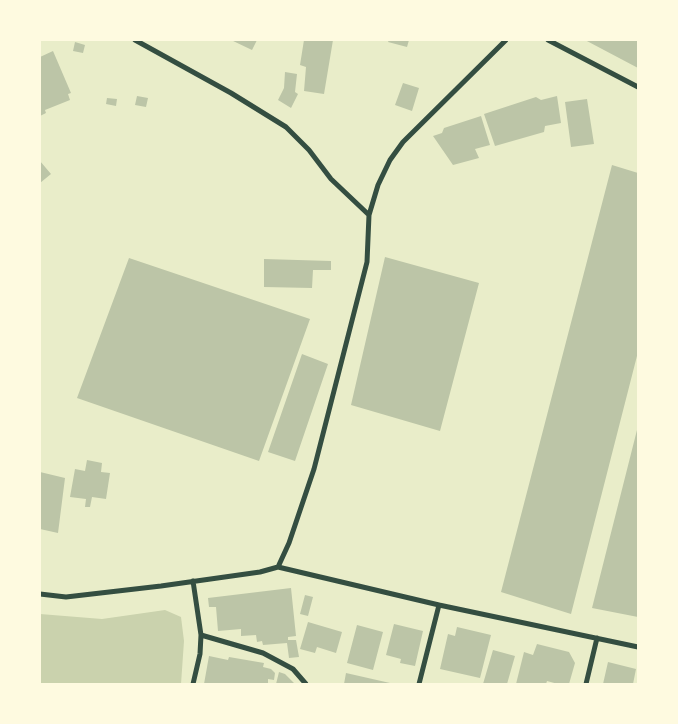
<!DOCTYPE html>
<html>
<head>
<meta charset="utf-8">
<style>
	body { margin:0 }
	#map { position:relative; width:678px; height:724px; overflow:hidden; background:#e9edc9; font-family:Arial,sans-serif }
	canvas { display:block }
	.frame { position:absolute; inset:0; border:41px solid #fefae0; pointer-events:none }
</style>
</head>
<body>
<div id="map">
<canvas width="678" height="724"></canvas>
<div class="frame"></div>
</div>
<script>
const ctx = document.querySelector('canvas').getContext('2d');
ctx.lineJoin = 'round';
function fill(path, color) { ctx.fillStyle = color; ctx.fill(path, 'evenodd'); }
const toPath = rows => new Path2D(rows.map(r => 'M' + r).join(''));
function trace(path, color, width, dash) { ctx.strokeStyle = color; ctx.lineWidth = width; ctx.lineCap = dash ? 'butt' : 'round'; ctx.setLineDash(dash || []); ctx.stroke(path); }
const green = toPath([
	[165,610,181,617,184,641,181,684,40,684,40,614,102,619]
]);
const building = toPath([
	[231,40,257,40,252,50],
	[304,40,333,40,324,94,304,91,306,67,300,65],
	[389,40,409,40,407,47,388,42],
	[585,40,638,40,638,68],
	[75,42,85,45,83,53,73,51],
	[53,51,71,93,68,94,70,100,45,110,46,113,40,116,40,57],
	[285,72,297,74,295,92,298,94,291,108,278,100,284,88],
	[403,83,419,88,412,111,395,105],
	[137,96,148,98,146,107,135,105],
	[557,96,561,123,545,126,544,132,495,146,484,114,536,97,541,100],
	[107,98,117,99,116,106,106,104],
	[587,99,594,144,571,147,565,102],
	[481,116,490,145,475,149,479,158,453,165,433,136,442,133,444,128],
	[40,161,51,174,40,183],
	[612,165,638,173,638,352,571,614,501,592],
	[385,257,479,283,440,431,351,405],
	[129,258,310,319,259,461,77,398],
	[264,259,331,261,331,270,313,270,312,288,264,287],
	[302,354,328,364,295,461,268,452],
	[637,430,638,430,638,617,592,608],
	[87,460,102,463,101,472,110,473,106,499,92,497,90,507,85,507,86,499,70,497,75,469,85,471],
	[40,472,65,478,58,533,40,529],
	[291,588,296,636,288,637,288,640,296,640,299,657,289,658,287,643,263,645,262,641,257,642,256,635,241,636,241,629,218,631,216,607,209,607,208,598],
	[305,595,313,597,308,616,300,614],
	[308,622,342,632,336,653,317,647,315,653,300,649],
	[394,624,423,631,415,666,400,663,401,659,386,655],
	[357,625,383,632,373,670,347,663],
	[457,627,491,635,480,678,440,669,448,634,455,636],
	[537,644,569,652,575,663,569,684,558,684,547,681,546,684,516,684,524,652,533,655],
	[493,650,515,656,507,684,483,684],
	[209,656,228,660,229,657,264,663,263,667,271,669,275,673,274,680,268,679,268,684,204,684],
	[608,662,636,669,633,684,603,684],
	[279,672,285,674,295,684,276,684],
	[346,673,390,683,390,684,344,684]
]);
const minor = toPath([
	[135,40,231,93,286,127,309,150,331,179,369,215],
	[548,40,638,87],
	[278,567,439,605,638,647],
	[193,581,201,635,200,654,193,684],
	[40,594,66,597,161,586,260,572,278,567,289,543,314,469,367,262,369,215,378,185,390,160,403,142,506,40],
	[201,635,263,653,293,669,306,684],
	[419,684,439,605],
	[586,684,597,638]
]);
fill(green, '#cad2ad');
fill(building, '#bcc5a7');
trace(minor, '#344e41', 5);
</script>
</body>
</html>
